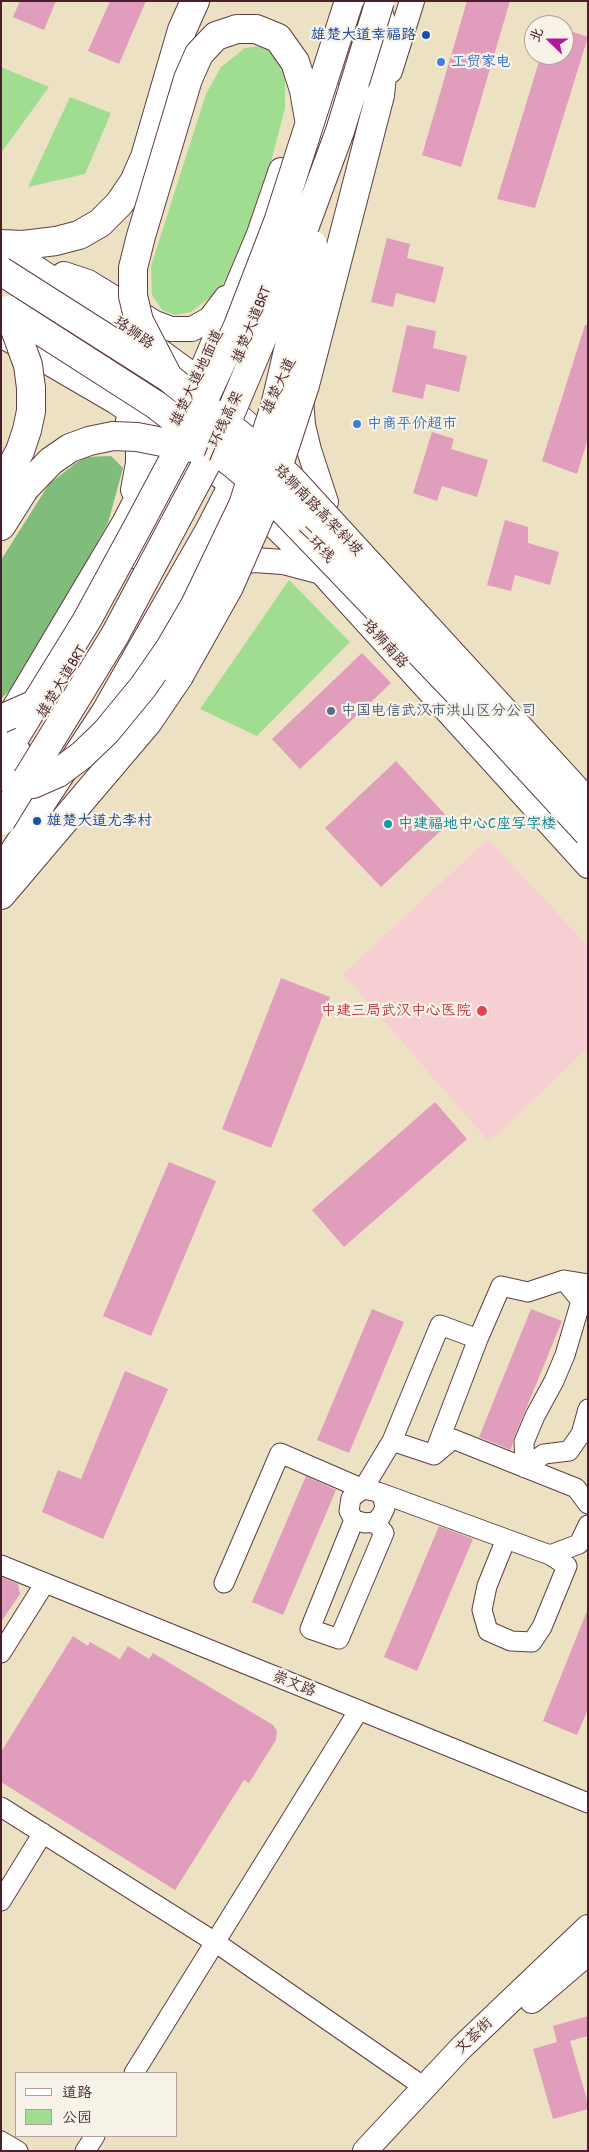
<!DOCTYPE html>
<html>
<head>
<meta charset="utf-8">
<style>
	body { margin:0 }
	#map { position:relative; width:589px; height:2152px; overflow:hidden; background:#ece2c3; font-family:"Patrick Hand","LXGW WenKai TC",sans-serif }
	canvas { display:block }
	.frame { position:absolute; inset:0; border:2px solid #4a1f2b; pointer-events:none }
	.legend { position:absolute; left:15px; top:2072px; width:162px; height:65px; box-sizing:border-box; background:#f7f3e8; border:1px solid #b29e9c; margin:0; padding:6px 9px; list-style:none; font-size:15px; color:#4a1f2b }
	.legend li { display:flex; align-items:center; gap:10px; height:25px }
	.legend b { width:25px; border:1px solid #b29e9c }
	.north { position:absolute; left:524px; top:15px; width:50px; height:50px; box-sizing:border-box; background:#f7f3e8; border:1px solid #b29e9c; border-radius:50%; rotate:292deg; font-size:14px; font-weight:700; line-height:20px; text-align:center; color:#4a1f2b }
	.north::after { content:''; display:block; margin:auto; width:18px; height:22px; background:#b5179e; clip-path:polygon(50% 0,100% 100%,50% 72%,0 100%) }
</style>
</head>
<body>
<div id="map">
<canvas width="589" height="2152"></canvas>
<div class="frame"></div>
<ul class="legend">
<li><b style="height:6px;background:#fff"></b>道路</li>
<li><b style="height:14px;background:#a1dd90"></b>公园</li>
</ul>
<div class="north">北</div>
</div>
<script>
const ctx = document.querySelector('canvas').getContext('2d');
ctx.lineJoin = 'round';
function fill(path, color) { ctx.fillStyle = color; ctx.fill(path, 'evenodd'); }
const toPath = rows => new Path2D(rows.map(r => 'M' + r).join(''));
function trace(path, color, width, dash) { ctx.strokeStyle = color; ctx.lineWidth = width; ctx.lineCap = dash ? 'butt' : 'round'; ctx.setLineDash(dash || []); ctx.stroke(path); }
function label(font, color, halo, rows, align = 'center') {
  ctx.font = font + ' "Patrick Hand","LXGW WenKai TC",sans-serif'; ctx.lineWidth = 4.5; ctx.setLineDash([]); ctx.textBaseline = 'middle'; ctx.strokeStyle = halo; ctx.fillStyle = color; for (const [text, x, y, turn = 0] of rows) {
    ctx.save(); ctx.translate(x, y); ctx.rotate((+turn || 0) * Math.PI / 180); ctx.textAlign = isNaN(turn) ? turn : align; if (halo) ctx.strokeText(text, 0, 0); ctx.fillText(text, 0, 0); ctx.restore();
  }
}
const built = toPath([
	[488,839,588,946,588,1048,489,1142,343,974]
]);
const green = toPath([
	[263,46,276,56,285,75,285,108,264,188,233,267,219,291,191,312,175,315,162,310,152,295,151,266,206,94,221,67,245,48],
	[1,67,49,87,1,153],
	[70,97,111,113,85,174,28,187],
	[289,580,350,642,257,736,200,709]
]);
const forest = toPath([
	[111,456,123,468,108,523,58,616,17,682,1,699,1,560,49,484,84,457]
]);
const building = toPath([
	[20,1,56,1,44,30,13,17],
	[110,1,146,1,119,64,88,51],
	[467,1,510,1,461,167,422,155],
	[564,29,588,37,535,208,497,199,541,55,564,55],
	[387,238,410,244,407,258,444,267,435,303,396,293,393,307,371,302],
	[407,325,436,331,433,348,467,356,459,392,426,384,423,399,392,392],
	[585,325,588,325,588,438,577,474,542,461],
	[432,432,454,439,451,449,488,460,477,497,442,486,437,501,413,493],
	[505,520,528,527,528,543,559,552,550,585,515,575,511,591,487,585],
	[362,653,391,683,300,769,272,739],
	[396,761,451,821,381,887,325,828],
	[281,978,330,997,271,1148,222,1129],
	[435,1102,467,1139,344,1247,312,1210],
	[169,1162,216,1181,151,1336,103,1316],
	[372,1309,404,1322,349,1453,317,1440],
	[531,1309,562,1321,514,1438,511,1450,479,1437],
	[125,1371,168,1389,103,1539,42,1512,58,1470,81,1479],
	[306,1476,336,1490,283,1615,252,1602],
	[439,1526,473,1539,417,1671,384,1657],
	[1,1577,18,1584,20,1594,1,1622],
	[587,1611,588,1709,577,1735,543,1721],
	[73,1636,88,1646,90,1642,120,1659,128,1646,149,1659,153,1653,273,1725,277,1731,276,1740,249,1783,244,1780,175,1890,1,1782,1,1752],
	[588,2016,588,2036,570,2041,588,2103,588,2109,553,2119,533,2049,557,2042,553,2026]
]);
const minor = toPath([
	[310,172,337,94],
	[215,412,249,331],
	[136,559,199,445],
	[1,783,21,750],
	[564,1280,581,1301,565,1355,554,1381,535,1416,524,1442,525,1468,544,1454,569,1451,581,1434,588,1409],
	[478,1339,501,1286,528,1292,564,1280,588,1284],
	[392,1441,440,1325,478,1339,434,1454],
	[378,1492,550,1555,579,1544,588,1525],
	[354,1520,365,1523,375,1522,381,1516,385,1508,383,1498,378,1492,363,1489,351,1498,349,1511,354,1520,310,1629,339,1639,384,1533,375,1522],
	[506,1539,487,1586,482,1610,488,1631,511,1641,532,1642,542,1627,567,1566,550,1555],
	[1,1565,588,1803],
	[224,1583,280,1453,363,1489,392,1441,434,1455,453,1439,576,1488,588,1504],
	[1,1653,45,1583],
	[1,1807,215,1942,424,2087],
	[1,1901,43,1833],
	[134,2073,359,1710],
	[1,2141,18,2151],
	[85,2151,95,2136]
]);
const major = toPath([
	[390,71,412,1],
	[1,245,138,335,198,379,274,448],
	[64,274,88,282,155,323,171,329,192,329,210,319,226,298],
	[1,335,116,402,168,437,232,485,321,572,588,866],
	[301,399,303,425,309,450,326,502],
	[128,421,132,427,138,447,138,463,133,490],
	[223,566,254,560,283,562,321,572],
	[5,723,124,523,198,379,259,234,281,170],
	[1,868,104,711,208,529,247,453],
	[532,2001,588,1953],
	[365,2151,461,2048,588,1927]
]);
const highway = toPath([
	[372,1,376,5,386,37,380,95],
	[1,244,23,245,56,241,79,235,100,223,119,204,134,182,145,157,182,30,195,1],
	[1,526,25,488],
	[1,760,26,719],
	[1,895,147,723,179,676]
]);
const highwayBridge = toPath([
	[1,271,169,378,256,448,290,478,588,803],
	[8,310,156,405,232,463,262,488,474,709,588,833],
	[167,375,139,321,133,296,133,268,141,236,188,79,199,54,216,36,237,29,256,29,278,38,295,62,304,90,309,119],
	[1,486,20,451,27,430,31,411,31,388,28,365,8,310],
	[25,488,51,461,70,448,89,441,113,436,137,437,198,449],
	[179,676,229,587,269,495,305,385,380,95],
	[1,719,35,704],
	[26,719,87,620,136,530,194,421,238,326,278,222,349,1],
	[15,785,33,784,58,773,82,755,106,732,143,687,170,648,195,605,243,505,275,406,313,245],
	[1,821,115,635,221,436,261,341,293,258,340,131,380,1]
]);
const markers = [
	[426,35,5,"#1a4fb4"],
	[441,62,5,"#3f7fe0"],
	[357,424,5,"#3f7fe0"],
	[331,711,5,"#5c6f8a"],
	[37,821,5,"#1a4fb4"],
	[388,824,5,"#0f9aa8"],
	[482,1011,6,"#e0444e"]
];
const transitNames = [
	["雄楚大道幸福路",416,35],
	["雄楚大道尤李村",47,821,"left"]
];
const shopNames = [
	["工贸家电",451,62],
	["中商平价超市",367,424]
];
const streetNames = [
	["雄楚大道BRT",252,325,-68],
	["珞狮路",134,333,35],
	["雄楚大道地面道",197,378,-65],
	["雄楚大道",279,386,-65],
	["二环线高架",223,426,-65],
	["珞狮南路高架斜坡",318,510,46],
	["二环线",316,544,46],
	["珞狮南路",385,644,48],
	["雄楚大道BRT",62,682,-59],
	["崇文路",294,1684,22],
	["文荟街",474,2036,-44]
];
const serviceNames = [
	["中国电信武汉市洪山区分公司",341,711]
];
const cultureNames = [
	["中建福地中心C座写字楼",398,824]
];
const healthNames = [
	["中建三局武汉中心医院",471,1011]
];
fill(built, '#f7cfd2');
fill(green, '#a1dd90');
fill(forest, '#80bc7a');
fill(building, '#e19dbc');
trace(minor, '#623c42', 21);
trace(major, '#623c42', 26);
trace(highway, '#623c42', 30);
trace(minor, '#fff', 19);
trace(major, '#fff', 24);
trace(highway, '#fff', 28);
trace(highwayBridge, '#623c42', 30, []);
trace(highwayBridge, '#fff', 28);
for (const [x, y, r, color] of markers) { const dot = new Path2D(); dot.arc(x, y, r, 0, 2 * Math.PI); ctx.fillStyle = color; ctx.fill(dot); trace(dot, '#f7f3e8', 2); }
label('15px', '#164399', '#f7f3e8', transitNames, 'right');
label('15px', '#366cbe', '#f7f3e8', shopNames, 'left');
label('15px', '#4a1f2b', '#f7f3e8', streetNames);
label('15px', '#4e5e75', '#f7f3e8', serviceNames, 'left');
label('15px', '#0d838f', '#f7f3e8', cultureNames, 'left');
label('15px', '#be3a42', '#f7f3e8', healthNames, 'right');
</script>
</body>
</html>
